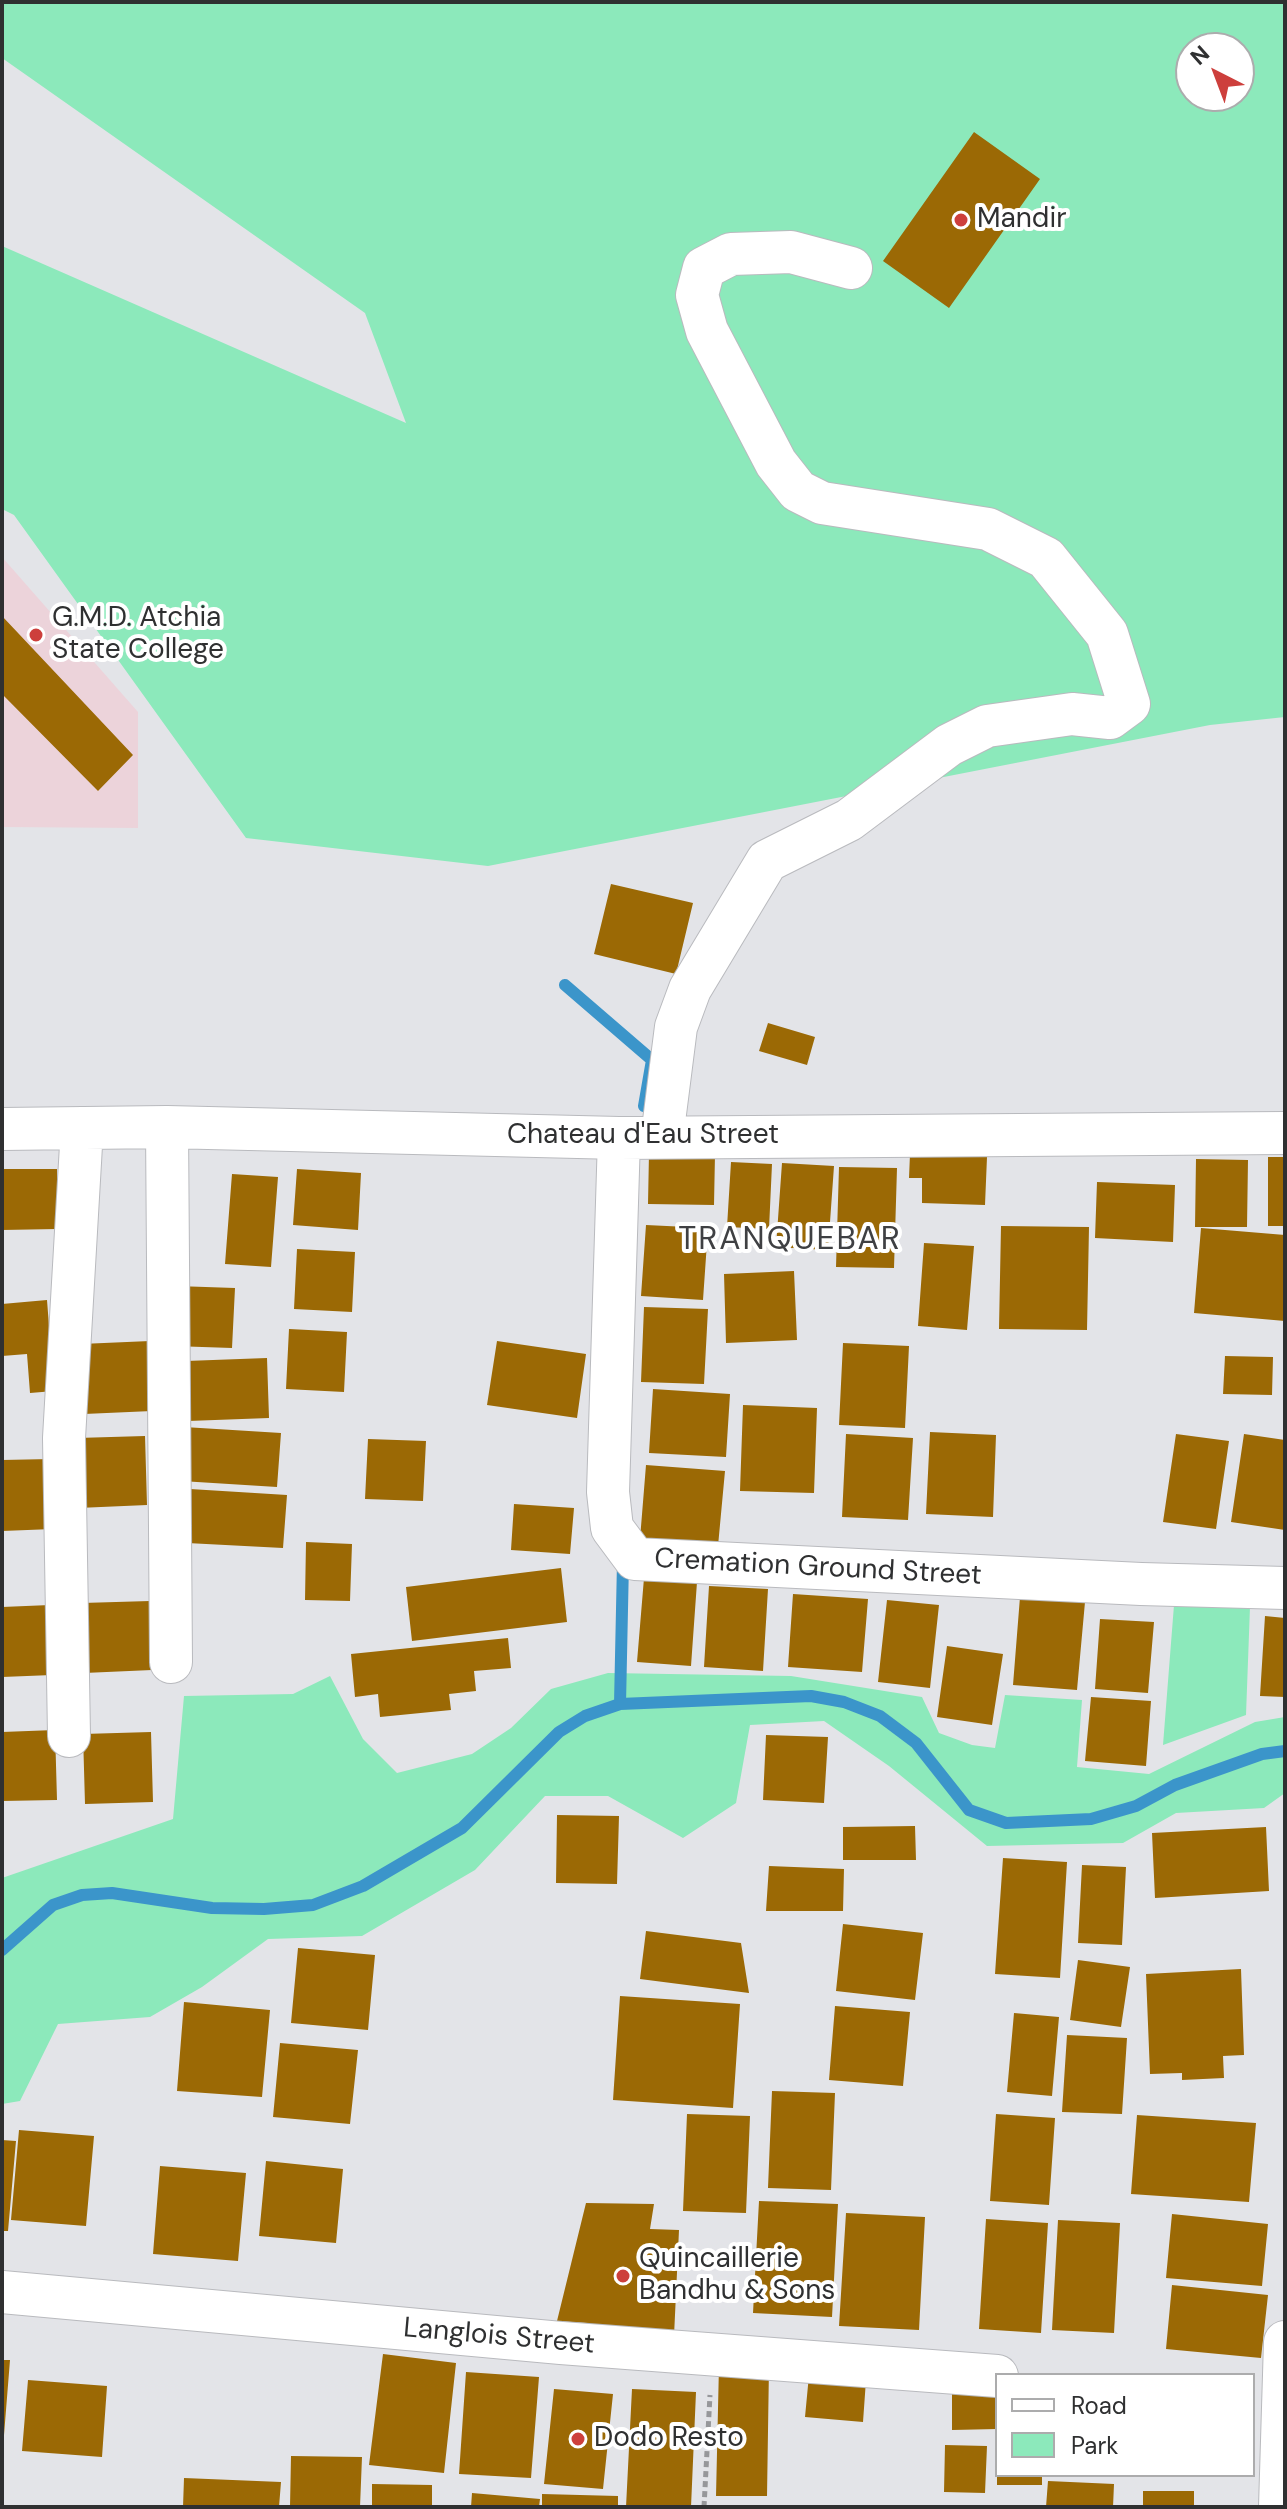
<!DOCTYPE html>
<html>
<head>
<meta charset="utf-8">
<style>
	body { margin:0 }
	#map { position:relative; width:1287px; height:2509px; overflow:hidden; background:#e3e4e8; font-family:"DM Sans",sans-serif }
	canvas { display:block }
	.frame { position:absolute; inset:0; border:4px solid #2f3031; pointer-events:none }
	.legend { position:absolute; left:995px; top:2373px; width:260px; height:104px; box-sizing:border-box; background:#fff; border:2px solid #acacad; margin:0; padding:10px 14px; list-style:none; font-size:24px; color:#2f3031 }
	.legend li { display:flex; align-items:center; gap:16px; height:40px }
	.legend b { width:40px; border:2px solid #acacad }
	.north { position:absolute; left:1175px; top:32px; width:80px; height:80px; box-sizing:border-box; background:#fff; border:2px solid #acacad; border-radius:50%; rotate:318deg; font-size:22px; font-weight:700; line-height:32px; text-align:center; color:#2f3031 }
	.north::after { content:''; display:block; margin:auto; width:28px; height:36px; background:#cd3f3c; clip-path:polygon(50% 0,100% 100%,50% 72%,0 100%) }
</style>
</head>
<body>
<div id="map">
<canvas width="1287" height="2509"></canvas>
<div class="frame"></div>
<ul class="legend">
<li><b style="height:10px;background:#fff"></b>Road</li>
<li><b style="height:22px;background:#8ce9bb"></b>Park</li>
</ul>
<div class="north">N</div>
</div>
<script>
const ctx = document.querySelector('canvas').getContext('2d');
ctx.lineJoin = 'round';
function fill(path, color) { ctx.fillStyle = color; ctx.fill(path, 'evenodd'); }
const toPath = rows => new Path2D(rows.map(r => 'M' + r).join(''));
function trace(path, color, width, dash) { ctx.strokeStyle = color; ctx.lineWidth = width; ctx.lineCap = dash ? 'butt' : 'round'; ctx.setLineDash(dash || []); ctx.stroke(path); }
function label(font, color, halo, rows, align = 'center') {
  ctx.font = font + ' "DM Sans",sans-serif'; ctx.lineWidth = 8; ctx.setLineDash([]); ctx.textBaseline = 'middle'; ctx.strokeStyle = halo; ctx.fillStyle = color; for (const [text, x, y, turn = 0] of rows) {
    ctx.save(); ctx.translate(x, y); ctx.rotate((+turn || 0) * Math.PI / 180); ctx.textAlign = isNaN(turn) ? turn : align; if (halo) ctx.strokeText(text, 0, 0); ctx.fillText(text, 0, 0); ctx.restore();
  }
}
const education = toPath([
	[2,557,138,712,138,828,2,827]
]);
const green = toPath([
	[2,2,1285,2,1285,717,1210,725,488,866,246,838,14,515,2,509,2,246,406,423,365,313,2,58],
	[1191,48,1239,48,1239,96,1191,96],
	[1174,1605,1250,1607,1246,1715,1163,1745],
	[608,1673,791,1676,922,1697,939,1733,972,1745,995,1748,1005,1695,1082,1700,1077,1767,1149,1774,1255,1722,1285,1717,1285,1793,1264,1808,1176,1813,1123,1843,987,1846,889,1766,824,1721,750,1725,736,1803,683,1838,608,1796,545,1796,475,1870,362,1936,268,1939,202,1987,150,2017,58,2024,20,2101,2,2104,2,1878,173,1819,184,1696,293,1694,330,1676,363,1739,397,1773,472,1754,511,1728,551,1689]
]);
const stream = toPath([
	[565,985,652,1060,644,1106],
	[620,1704,623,1562],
	[2,1950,53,1905,82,1895,112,1893,212,1908,264,1909,313,1905,363,1886,462,1828,559,1732,585,1716,620,1704,811,1696,844,1702,880,1716,916,1743,969,1810,1006,1823,1091,1819,1136,1806,1175,1785,1262,1754,1285,1751]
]);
const building = toPath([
	[974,132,1040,179,949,308,883,261],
	[2,616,133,755,98,791,2,694],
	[611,884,693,903,676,974,594,954],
	[768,1023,815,1037,807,1065,759,1051],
	[649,1153,715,1154,714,1205,648,1204],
	[910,1154,987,1157,985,1205,922,1203,922,1178,909,1178],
	[1268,1157,1285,1157,1285,1226,1268,1226],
	[1196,1159,1248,1160,1247,1227,1195,1227],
	[731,1162,772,1164,769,1229,727,1227],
	[782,1163,834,1166,828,1250,776,1247],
	[839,1167,897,1168,894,1268,836,1267],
	[2,1169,57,1169,57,1229,2,1230],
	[297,1169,361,1173,358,1230,293,1225],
	[232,1174,278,1177,271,1267,225,1264],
	[1097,1182,1175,1185,1173,1242,1095,1238],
	[646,1225,708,1228,703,1300,641,1296],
	[1001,1226,1089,1227,1087,1330,999,1329],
	[1201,1228,1285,1235,1285,1321,1194,1313],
	[924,1243,974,1246,967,1330,918,1326],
	[297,1249,355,1252,352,1312,294,1309],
	[794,1271,797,1340,726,1343,724,1274],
	[176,1286,235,1288,232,1348,173,1346],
	[47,1300,54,1391,30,1393,27,1354,2,1356,2,1304],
	[644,1307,708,1309,704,1384,641,1382],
	[289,1329,347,1332,344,1392,286,1389],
	[150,1341,152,1411,84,1414,81,1344],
	[497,1341,586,1354,577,1418,487,1405],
	[843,1343,909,1346,905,1428,839,1425],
	[1225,1356,1273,1357,1272,1395,1223,1394],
	[267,1358,269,1418,188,1421,186,1361],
	[653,1389,730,1394,726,1457,649,1453],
	[743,1405,817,1408,814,1493,740,1491],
	[184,1427,281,1433,277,1487,181,1481],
	[930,1432,996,1435,993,1517,926,1514],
	[846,1434,913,1438,908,1520,842,1517],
	[1176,1434,1229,1441,1216,1529,1163,1522],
	[1244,1434,1285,1440,1285,1530,1231,1522],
	[145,1436,147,1505,78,1508,77,1438],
	[368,1439,426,1441,423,1501,365,1499],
	[51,1459,53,1529,2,1531,2,1460],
	[646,1465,725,1471,718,1546,640,1539],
	[190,1489,287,1495,283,1548,187,1543],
	[514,1504,574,1508,570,1554,511,1550],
	[306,1542,352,1544,350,1601,305,1600],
	[561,1568,567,1622,412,1641,406,1587],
	[644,1578,697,1582,691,1666,637,1662],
	[709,1586,768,1589,763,1671,704,1667],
	[793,1594,868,1599,862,1672,788,1667],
	[1020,1597,1085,1602,1077,1690,1013,1685],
	[887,1600,939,1605,930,1688,878,1682],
	[150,1601,152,1670,84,1673,82,1603],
	[50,1605,52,1675,2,1677,2,1607],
	[1265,1616,1285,1618,1285,1697,1260,1696],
	[1100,1619,1154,1622,1148,1693,1095,1689],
	[508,1638,511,1668,474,1671,476,1691,449,1694,451,1710,380,1717,378,1694,355,1697,351,1654],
	[947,1646,1003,1654,992,1725,937,1717],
	[1091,1697,1151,1701,1146,1766,1085,1761],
	[55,1730,57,1800,2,1801,2,1732],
	[151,1732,153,1802,85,1804,83,1734],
	[766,1735,828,1737,824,1803,763,1800],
	[557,1815,619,1816,617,1884,556,1883],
	[915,1826,916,1860,843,1860,843,1827],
	[1266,1827,1269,1891,1155,1898,1152,1833],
	[1003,1858,1067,1862,1060,1978,995,1974],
	[1082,1865,1126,1867,1122,1945,1078,1943],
	[769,1866,844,1869,843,1911,766,1911],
	[843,1924,923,1933,915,2000,836,1991],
	[646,1931,741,1943,749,1993,640,1979],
	[298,1948,375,1955,368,2030,291,2023],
	[1078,1960,1130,1967,1121,2027,1070,2020],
	[1241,1969,1244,2055,1223,2056,1224,2078,1182,2080,1182,2073,1150,2074,1146,1974],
	[620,1996,740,2004,733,2108,613,2100],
	[184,2002,270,2010,262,2097,177,2091],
	[835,2006,910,2012,903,2086,829,2080],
	[1014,2013,1059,2017,1052,2096,1007,2092],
	[1067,2035,1127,2038,1122,2114,1062,2112],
	[280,2043,358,2050,350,2124,273,2117],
	[772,2091,835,2093,831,2190,768,2188],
	[687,2114,750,2116,746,2213,683,2211],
	[996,2114,1055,2118,1049,2205,990,2201],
	[1137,2115,1256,2123,1249,2202,1131,2194],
	[19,2130,94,2136,86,2226,11,2220],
	[2,2140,16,2141,8,2231,2,2231],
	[266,2161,343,2169,336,2243,259,2236],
	[160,2166,246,2173,238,2261,153,2254],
	[759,2201,838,2204,832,2317,753,2313],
	[586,2203,654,2204,650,2229,679,2230,674,2336,586,2336,587,2323,557,2321],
	[846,2213,925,2217,919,2330,839,2326],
	[1172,2214,1268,2224,1262,2286,1166,2278],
	[986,2219,1048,2223,1041,2333,979,2329],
	[1058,2220,1120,2223,1114,2333,1052,2330],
	[1172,2285,1268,2295,1261,2358,1166,2349],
	[383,2354,456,2363,444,2473,369,2465],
	[2,2360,10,2360,4,2435,2,2435],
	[719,2365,769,2366,767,2496,716,2496],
	[466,2372,539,2377,531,2478,459,2474],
	[809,2375,866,2380,863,2422,805,2417],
	[952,2377,997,2377,997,2429,952,2430],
	[28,2380,107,2386,102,2457,22,2451],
	[554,2389,613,2394,603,2489,544,2484],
	[632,2389,696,2392,691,2507,626,2507],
	[945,2445,987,2446,985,2493,944,2492],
	[291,2456,362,2457,360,2507,290,2507],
	[997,2475,1042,2475,1042,2485,997,2485],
	[184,2478,281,2482,279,2507,183,2507],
	[1048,2481,1114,2484,1113,2507,1046,2507],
	[372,2484,432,2485,432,2507,372,2507],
	[1143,2491,1194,2491,1194,2507,1143,2507],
	[472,2493,540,2499,539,2507,471,2507],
	[542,2494,618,2496,618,2507,542,2507]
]);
const path = toPath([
	[704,2507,710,2395]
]);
const minor = toPath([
	[167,1127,171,1662],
	[2,1129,167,1127,619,1138,1285,1133],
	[662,1137,676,1027,690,989,767,861,849,820,949,745,987,726,1072,714,1110,718,1129,704,1107,634,1046,558,988,529,822,503,798,491,776,463,707,331,697,295,704,268,731,254,791,252,851,268],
	[619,1138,608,1492,612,1528,635,1559,1141,1584,1285,1588],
	[69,1736,64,1438,82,1128],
	[2,2292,561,2343,997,2376],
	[1280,2507,1285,2342]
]);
const markers = [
	[961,220,8,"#cd3f3c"],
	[36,635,8,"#cd3f3c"],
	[623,2276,8,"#cd3f3c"],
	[578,2439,8,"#cd3f3c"]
];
const poiNames = [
	["Mandir",977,220],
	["G.M.D. Atchia",52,619],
	["State College",52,651],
	["Quincaillerie",639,2260],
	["Bandhu & Sons",639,2292],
	["Dodo Resto",594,2439]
];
const streetNames = [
	["Chateau d'Eau Street",643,1136],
	["Cremation Ground Street",818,1568,3],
	["Langlois Street",499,2337,5]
];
const quarterNames = [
	["TRANQUEBAR",790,1241]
];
fill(education, '#ecd3da');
fill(green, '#8ce9bb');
trace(stream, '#3b95ca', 12);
fill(building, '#9b6905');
trace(minor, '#b9babe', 44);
trace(path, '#96979a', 5, [6, 4]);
trace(minor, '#fff', 42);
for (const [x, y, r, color] of markers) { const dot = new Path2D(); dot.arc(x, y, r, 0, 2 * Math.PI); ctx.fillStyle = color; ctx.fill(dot); trace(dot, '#fff', 3); }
label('28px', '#2f3031', '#fff', poiNames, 'left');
label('28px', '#2f3031', '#fff', streetNames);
ctx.letterSpacing = '2px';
label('32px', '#3f4043', '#fff', quarterNames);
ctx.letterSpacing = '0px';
</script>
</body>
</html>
